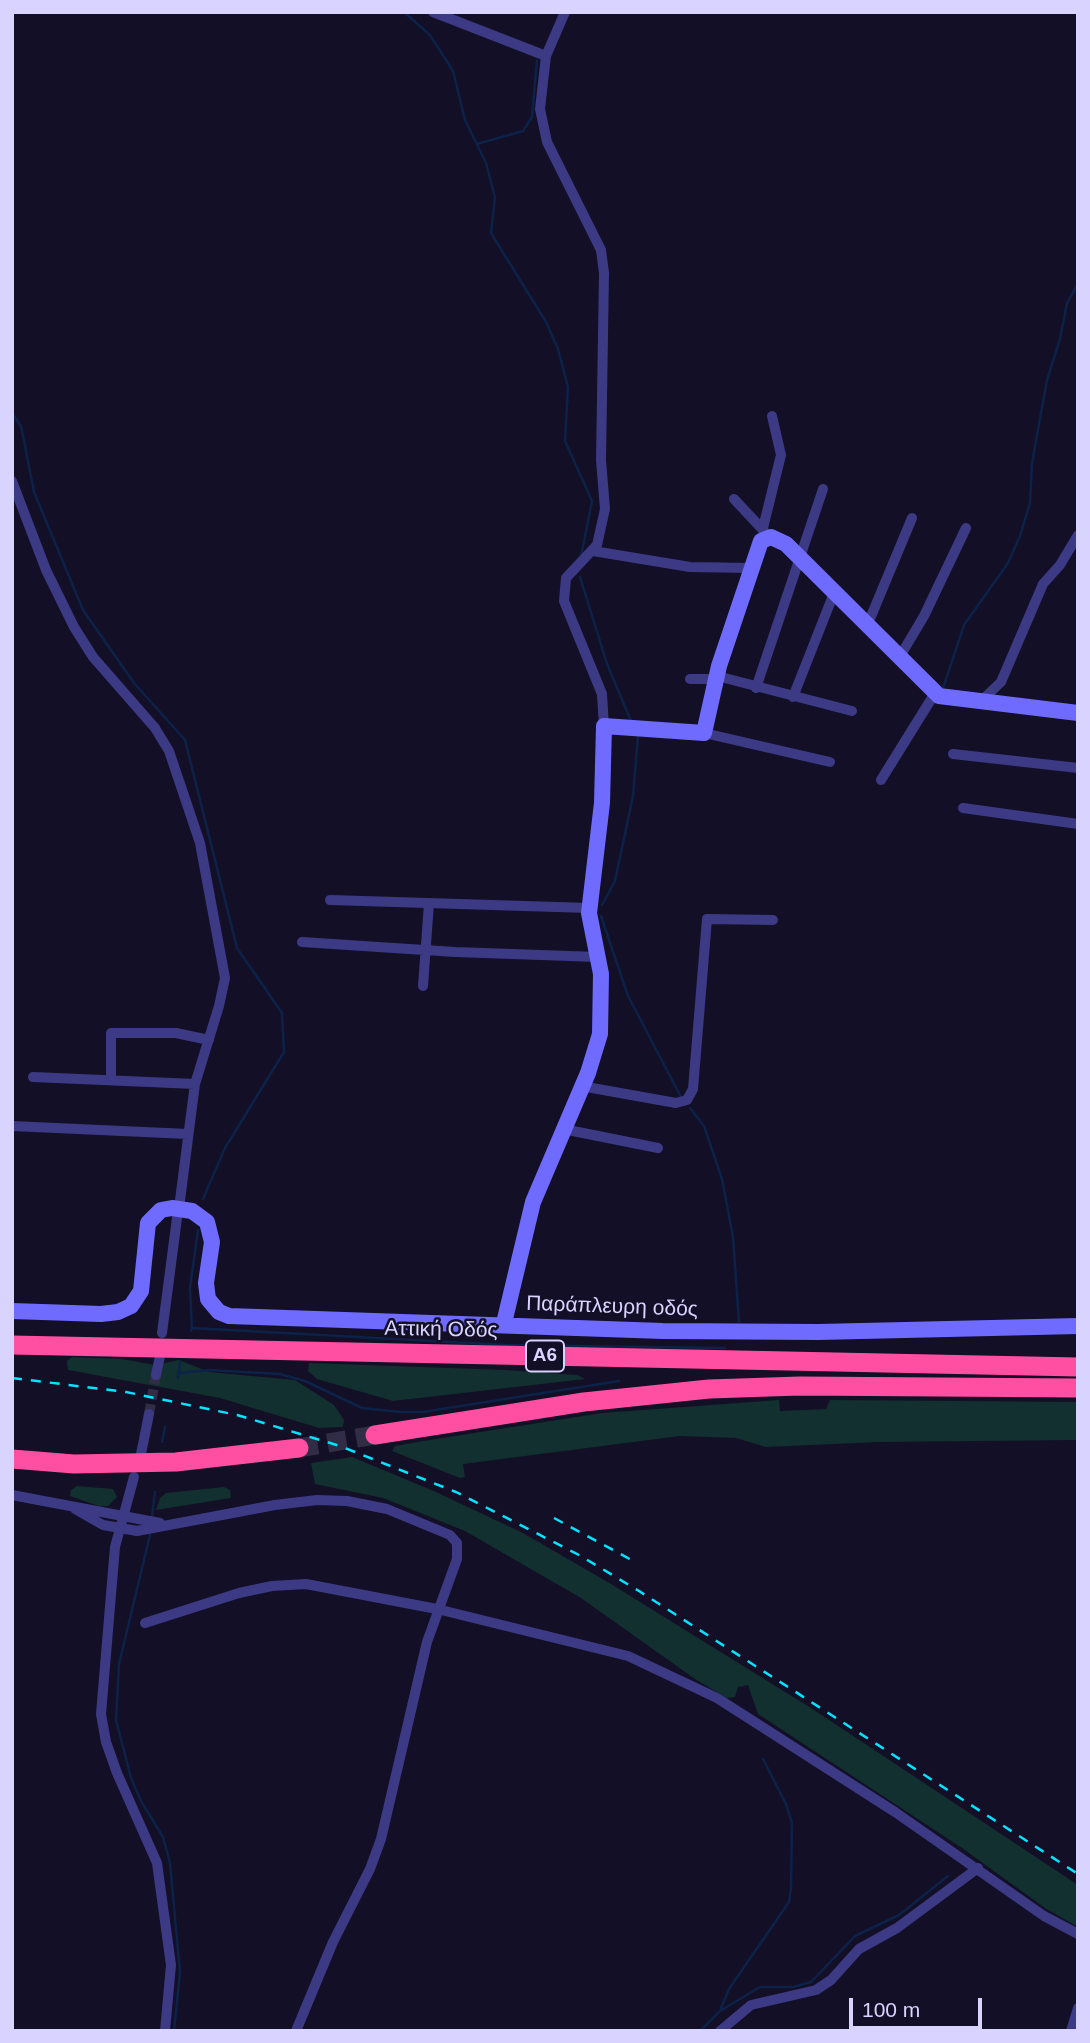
<!DOCTYPE html>
<html>
<head>
<meta charset="utf-8">
<style>
	body { margin:0 }
	#map { position:relative; width:1090px; height:2043px; overflow:hidden; background:#130f26; font-family:Arial,sans-serif }
	canvas { display:block }
	.frame { position:absolute; inset:0; border:14px solid #d9d4ff; pointer-events:none }
	.scale { position:absolute; left:849px; top:1998px; width:133px; height:32px; box-sizing:border-box; border:4px solid #d9d4ff; border-top:0; padding-left:9px; font-size:21px; line-height:24px; white-space:nowrap; color:#d9d4ff; -webkit-text-stroke:5px #130f26; paint-order:stroke }
</style>
</head>
<body>
<div id="map">
<canvas width="1090" height="2043"></canvas>
<div class="frame"></div>
<div class="scale">100 m</div>
</div>
<script>
const ctx = document.querySelector('canvas').getContext('2d');
ctx.lineJoin = 'round';
function fill(path, color) { ctx.fillStyle = color; ctx.fill(path, 'evenodd'); }
const toPath = rows => new Path2D(rows.map(r => 'M' + r).join(''));
function trace(path, color, width, dash) { ctx.strokeStyle = color; ctx.lineWidth = width; ctx.lineCap = dash ? 'butt' : 'round'; ctx.setLineDash(dash || []); ctx.stroke(path); }
function label(font, color, halo, rows, align = 'center') {
  ctx.font = font + ' Arial,sans-serif'; ctx.lineWidth = 5; ctx.setLineDash([]); ctx.textBaseline = 'middle'; ctx.strokeStyle = halo; ctx.fillStyle = color; for (const [text, x, y, turn = 0] of rows) {
    ctx.save(); ctx.translate(x, y); ctx.rotate((+turn || 0) * Math.PI / 180); ctx.textAlign = isNaN(turn) ? turn : align; if (halo) ctx.strokeText(text, 0, 0); ctx.fillText(text, 0, 0); ctx.restore();
  }
}
const green = toPath([
	[72,1357,122,1359,155,1365,179,1360,209,1372,295,1380,334,1405,344,1420,343,1427,319,1428,220,1398,68,1370,67,1361],
	[309,1363,506,1370,577,1375,585,1379,393,1401,317,1379,308,1371],
	[779,1400,780,1411,826,1409,830,1400,1078,1402,1078,1440,879,1442,766,1447,736,1438,680,1436,463,1464,465,1477,460,1478,392,1451,395,1446,423,1441,602,1413],
	[352,1457,436,1492,523,1533,611,1584,811,1708,1078,1885,1078,1927,1045,1908,962,1848,758,1714,748,1685,738,1687,735,1697,727,1698,695,1679,581,1598,465,1531,383,1498,315,1484,311,1463],
	[77,1486,113,1489,117,1497,108,1506,99,1506,70,1496,71,1490],
	[224,1487,230,1490,231,1498,156,1510,160,1498,166,1493]
]);
const stream = toPath([
	[404,12,430,35,453,71,465,120,486,163,495,197,491,233,546,322,558,349,568,387,565,441,592,501,581,557],
	[477,144,523,131,532,117,537,60],
	[12,413,21,426,34,492,83,610,134,683,185,740,237,948,282,1013,284,1052,225,1148,203,1199],
	[580,577,607,664,631,721],
	[943,688,964,625,1008,563,1020,536,1030,503,1032,463,1047,380,1060,339,1067,303,1078,284],
	[602,905,615,881,633,796,638,736],
	[601,916,628,996,681,1097],
	[690,1108,704,1126,722,1179,733,1237,739,1322],
	[192,1328,190,1288,198,1230],
	[191,1331,192,1328,505,1345,725,1348],
	[179,1373,209,1370,280,1374,305,1381,362,1408,401,1412,423,1412,619,1381],
	[178,1378,180,1362],
	[162,1442,165,1427],
	[152,1517,155,1492],
	[150,1535,119,1664,116,1720,131,1778,141,1801,163,1837,170,1863,180,1972,174,2031],
	[721,2008,729,1989,789,1902,791,1888,792,1823,786,1804,763,1759],
	[700,2031,720,2011,760,1987,793,1987,811,1982,855,1936,899,1915,948,1876]
]);
const streetTunnel = toPath([
	[149,1414,156,1375]
]);
const highwayTunnel = toPath([
	[299,1448,375,1435]
]);
const street = toPath([
	[433,12,546,56],
	[565,12,546,56,540,109,547,142,601,250,604,273,601,460,605,509,597,545,566,578,564,601,602,694,604,726],
	[12,481,46,570,74,627,93,657,155,728,169,751,200,843,225,978,219,1006,195,1084,179,1208],
	[734,499,764,531],
	[763,528,781,455,772,416],
	[593,551,690,567,751,568],
	[867,626,912,518],
	[899,658,924,616,966,528],
	[717,676,852,711],
	[690,679,716,679],
	[756,688,823,489],
	[793,697,834,593],
	[980,702,1001,682,1043,584,1060,565,1078,535],
	[704,733,830,762],
	[953,754,1078,768],
	[881,780,935,693],
	[963,808,1078,824],
	[330,900,589,908],
	[302,942,455,952,598,957],
	[423,986,429,903],
	[33,1077,195,1084],
	[111,1079,111,1033,176,1033,209,1040],
	[581,1086,676,1103,687,1100,693,1089,707,919,773,920],
	[12,1126,188,1134],
	[563,1129,658,1148],
	[162,1333,177,1218],
	[156,1375,160,1356],
	[141,1454,149,1414],
	[134,1477,115,1547,101,1714,106,1742,117,1773,157,1863,171,1965,165,2031],
	[12,1495,160,1523],
	[75,1509,103,1525,137,1531,275,1505,317,1500,347,1501,387,1509,450,1535,457,1543,457,1559,427,1642,381,1839,370,1869,333,1942,296,2031],
	[145,1623,239,1593,272,1586,306,1584,437,1609,628,1656,717,1698,895,1812,1044,1916,1078,1934],
	[720,2031,751,2005,816,1990,831,1980,859,1949,897,1928,978,1868],
	[1071,2031,1078,2008]
]);
const secondary = toPath([
	[12,1311,101,1314,118,1312,131,1306,141,1291,148,1223,161,1210,172,1208,192,1211,207,1222,212,1242,206,1283,208,1299,219,1312,229,1316,663,1331,818,1332,1078,1326],
	[504,1323,533,1202,588,1073,600,1034,601,974,589,913,602,803,604,726,704,733,719,666,761,541,771,537,786,544,939,696,1078,713]
]);
const highway = toPath([
	[12,1345,1078,1367],
	[375,1435,584,1402,709,1389,800,1386,1078,1388],
	[12,1459,74,1464,176,1462,299,1448]
]);
const rail = toPath([
	[12,1378,126,1392,237,1415,340,1446,456,1492,579,1555,639,1591,1078,1874],
	[554,1518,637,1563]
]);
const shields = [
	[545,1356,38]
];
const shieldNames = [
	["Α6",545,1356]
];
const streetNames = [
	["Παράπλευρη οδός",612,1307,2],
	["Αττική Οδός",441,1330,1]
];
fill(green, '#12302f');
trace(stream, '#0c2248', 2.5);
trace(streetTunnel, '#312d47', 10, [10, 5]);
trace(highwayTunnel, '#312d47', 19, [19, 10]);
trace(street, '#3d3a85', 10);
trace(secondary, '#6f6bff', 16);
trace(highway, '#ff4fa3', 19);
trace(rail, '#00e5ff', 2.5, [10, 9]);
for (const [x, y, w] of shields) { const box = new Path2D(); box.roundRect(x - w / 2, y - 15.5, w, 31, 5); ctx.fillStyle = '#130f26'; ctx.fill(box); trace(box, '#d9d4ff', 2); }
label('bold 19px', '#d9d4ff', null, shieldNames);
label('21px', '#d9d4ff', '#130f26', streetNames);
</script>
</body>
</html>
